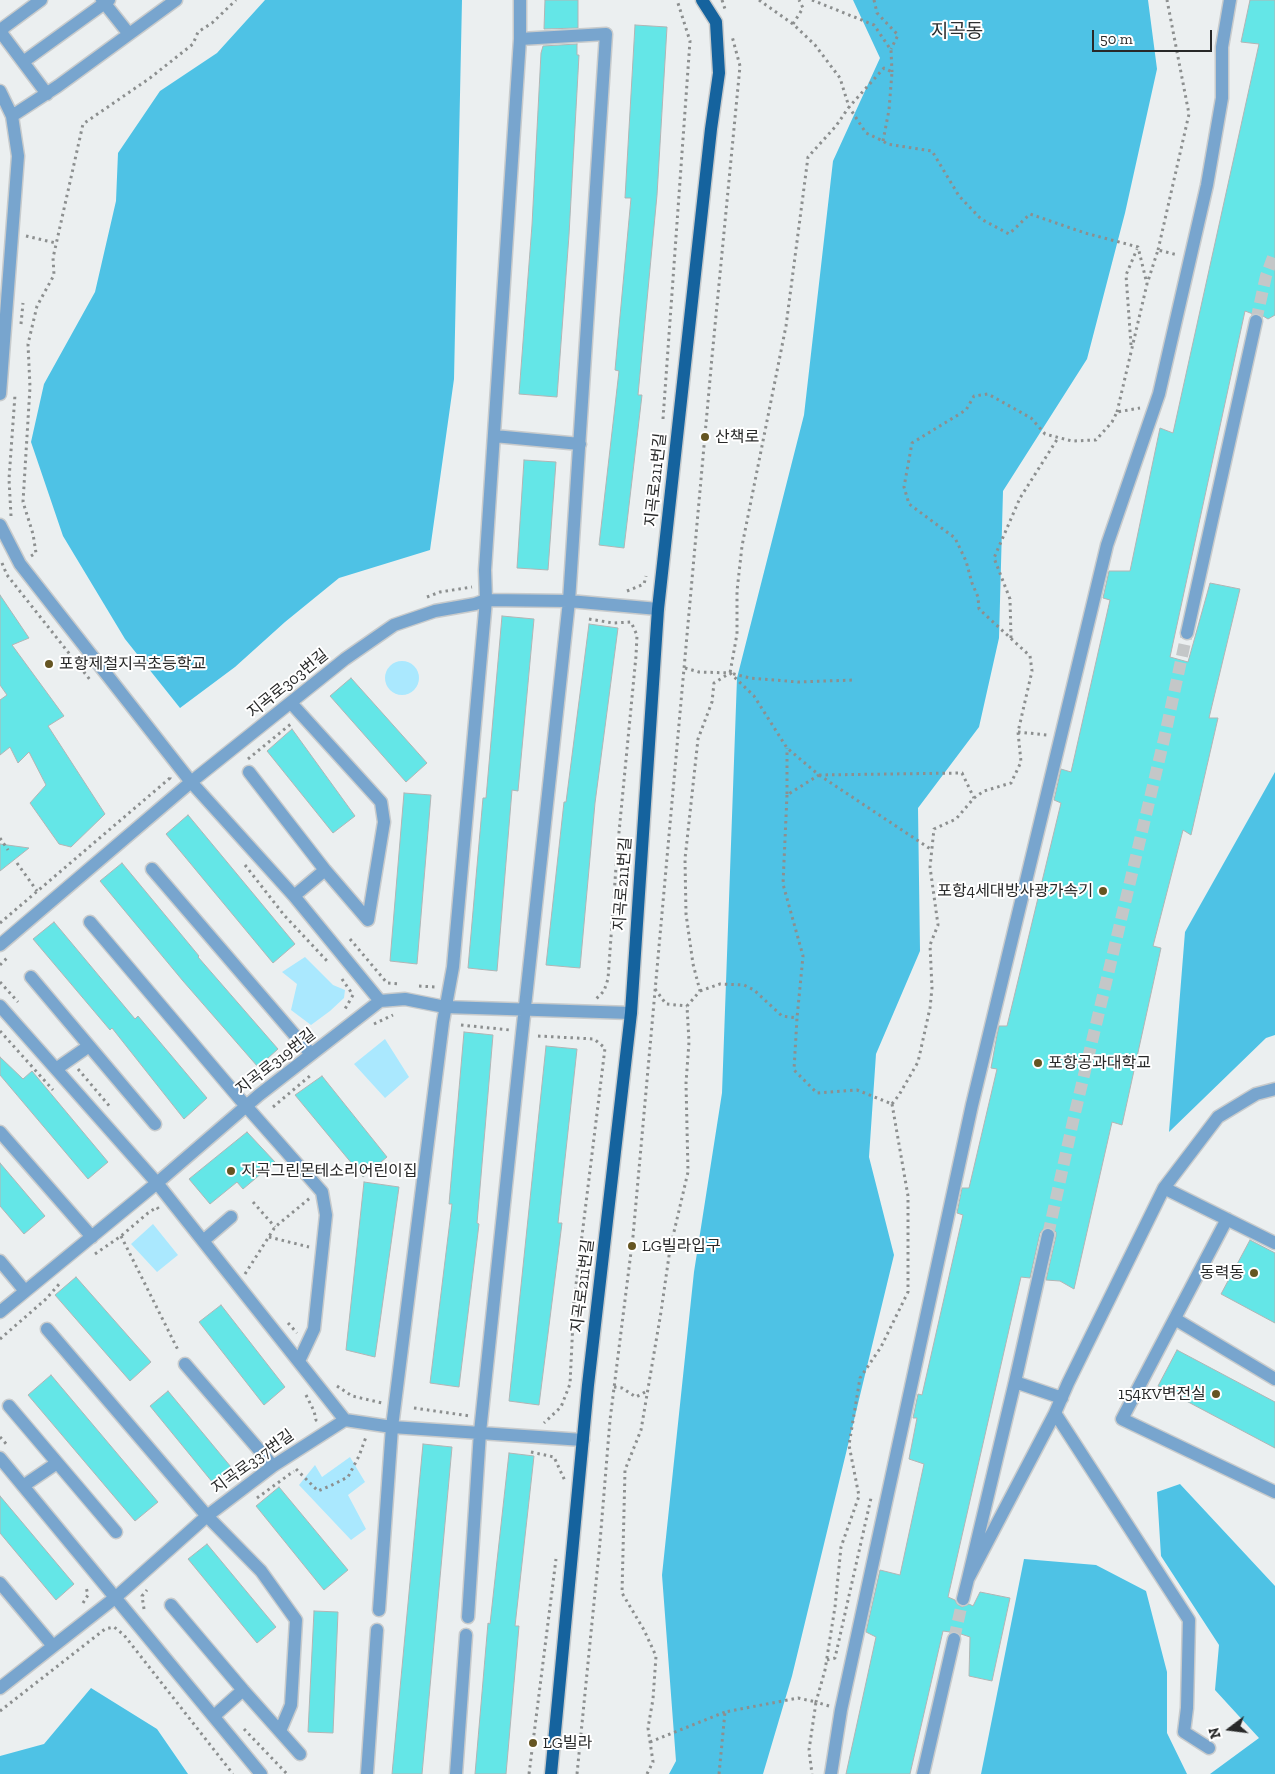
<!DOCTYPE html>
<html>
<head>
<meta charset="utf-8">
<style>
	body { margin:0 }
	#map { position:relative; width:1275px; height:1774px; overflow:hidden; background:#ebeff0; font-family:"Zilla Slab",serif }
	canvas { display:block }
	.north { position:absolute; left:1205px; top:1704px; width:50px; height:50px; -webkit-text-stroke:4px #fff; paint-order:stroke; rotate:255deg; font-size:14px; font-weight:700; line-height:20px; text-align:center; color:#282929 }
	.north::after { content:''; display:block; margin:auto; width:18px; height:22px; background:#282929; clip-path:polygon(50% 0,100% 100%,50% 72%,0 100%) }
	.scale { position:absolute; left:1092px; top:30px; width:120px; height:22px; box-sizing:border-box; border:2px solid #282929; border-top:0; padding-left:6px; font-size:15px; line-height:18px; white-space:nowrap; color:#282929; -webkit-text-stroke:4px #fff; paint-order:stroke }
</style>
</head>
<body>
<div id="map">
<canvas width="1275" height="1774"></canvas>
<div class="north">N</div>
<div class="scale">50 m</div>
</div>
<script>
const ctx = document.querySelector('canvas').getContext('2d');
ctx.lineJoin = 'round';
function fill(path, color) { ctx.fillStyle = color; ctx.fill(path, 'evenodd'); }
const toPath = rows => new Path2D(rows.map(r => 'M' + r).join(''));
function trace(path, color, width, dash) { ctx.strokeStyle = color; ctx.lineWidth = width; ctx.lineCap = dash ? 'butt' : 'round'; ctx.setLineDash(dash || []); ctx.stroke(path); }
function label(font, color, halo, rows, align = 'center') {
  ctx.font = font + ' "Zilla Slab","Noto Sans KR",serif'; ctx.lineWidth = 4; ctx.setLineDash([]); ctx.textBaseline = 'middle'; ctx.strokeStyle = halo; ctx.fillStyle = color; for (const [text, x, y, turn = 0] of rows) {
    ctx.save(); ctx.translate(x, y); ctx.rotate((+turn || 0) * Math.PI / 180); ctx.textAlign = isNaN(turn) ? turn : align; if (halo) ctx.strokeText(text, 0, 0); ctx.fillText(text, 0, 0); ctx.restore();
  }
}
const green = toPath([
	'385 678a17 17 0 1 1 34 0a17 17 0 1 1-34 0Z',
	[305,957,333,985,345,990,344,998,330,1011,311,1025,291,1010,297,984,282,972],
	[385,1039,409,1077,385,1098,354,1064],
	[153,1224,178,1255,157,1272,131,1244],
	[350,1457,365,1482,348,1495,366,1529,351,1540,299,1485,315,1465,322,1477]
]);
const forest = toPath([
	[265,0,462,0,454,379,430,550,339,578,285,622,235,667,180,708,125,639,63,536,31,442,44,384,95,292,116,201,118,153,160,91,217,53],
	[853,0,1148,0,1157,69,1125,213,1087,359,1003,491,999,638,979,727,918,808,920,951,876,1054,869,1157,894,1255,792,1676,763,1774,669,1774,676,1761,662,1575,694,1272,722,1093,737,678,804,415,833,161,880,58],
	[1275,772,1275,1035,1266,1038,1169,1132,1185,932],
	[1180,1484,1275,1586,1275,1774,1210,1774,1259,1738,1215,1690,1219,1645,1161,1556,1157,1492],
	[1024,1559,1096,1565,1146,1591,1167,1672,1167,1733,1187,1774,981,1774],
	[91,1688,157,1729,188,1774,0,1774,0,1756,44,1744]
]);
const building = toPath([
	[545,0,578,0,578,28,544,29,545,0],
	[1250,0,1275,0,1275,315,1268,319,1258,313,1253,314,1245,311,1170,657,1188,662,1210,583,1240,589,1209,718,1218,718,1191,835,1183,830,1153,946,1161,948,1122,1125,1112,1122,1074,1289,1060,1281,1046,1280,1056,1236,1056,1232,1050,1227,1045,1227,1040,1233,1030,1278,1021,1277,948,1597,955,1600,957,1604,962,1607,969,1604,973,1606,980,1592,1010,1598,992,1681,969,1676,970,1637,961,1634,955,1631,950,1632,943,1631,910,1774,846,1774,876,1637,866,1632,880,1570,900,1575,924,1464,909,1459,917,1418,913,1418,918,1394,922,1395,963,1215,957,1213,962,1188,969,1188,997,1069,991,1068,997,1035,999,1026,1007,1026,1061,803,1054,800,1061,769,1071,772,1110,600,1103,598,1109,571,1130,571,1160,428,1173,433,1259,44,1241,42,1250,0],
	[635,25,667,27,657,195,638,395,642,395,624,548,599,545,619,371,615,370,631,198,625,198,635,25],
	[577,44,577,55,579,55,569,235,557,397,519,394,532,225,541,53,543,46,577,44],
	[524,460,556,462,548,570,517,568,524,460],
	[0,595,29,638,12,645,64,716,48,726,105,814,71,847,59,844,30,803,46,785,29,752,18,763,10,747,0,755,0,700,7,695,0,685,0,595],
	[502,616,534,619,518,791,512,790,497,971,468,968,483,798,486,798,502,616],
	[589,624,618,628,595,803,580,968,546,965,564,802,566,802,589,624],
	[351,678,427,763,406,782,330,696,351,678],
	[292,729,355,816,333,833,267,751,292,729],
	[404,793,431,795,417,964,390,961,404,793],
	[188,815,295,944,273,963,166,834,188,815],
	[0,844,29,848,0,871,0,844],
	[122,863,199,956,198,957,278,1049,258,1067,183,981,100,881,122,863],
	[54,922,135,1019,138,1016,207,1098,184,1119,112,1028,110,1030,33,939,54,922],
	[464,1032,493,1035,477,1223,479,1224,459,1387,430,1383,452,1204,449,1204,464,1032],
	[546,1046,577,1049,558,1223,562,1223,539,1405,509,1401,546,1046],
	[0,1057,23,1079,32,1071,108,1162,88,1179,0,1075,0,1057],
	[322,1076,387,1157,363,1177,295,1095,322,1076],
	[247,1132,275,1162,243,1189,237,1182,210,1204,189,1179,247,1132],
	[0,1163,45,1216,24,1234,0,1206,0,1163],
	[364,1182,399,1187,375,1357,346,1350,364,1182],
	[1250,1240,1275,1253,1275,1323,1221,1294,1250,1240],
	[76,1277,151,1362,130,1381,55,1295,76,1277],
	[221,1305,285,1387,264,1405,199,1322,221,1305],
	[1177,1350,1275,1402,1275,1448,1158,1386,1177,1350],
	[51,1375,158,1502,135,1521,28,1395,51,1375],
	[168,1391,231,1467,213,1483,150,1406,168,1391],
	[423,1444,452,1447,422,1774,392,1774,423,1444],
	[509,1453,534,1456,515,1626,519,1626,506,1774,475,1774,488,1623,490,1624,509,1453],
	[279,1487,348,1570,324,1590,256,1506,279,1487],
	[0,1496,74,1584,56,1600,0,1533,0,1496],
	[207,1544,276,1627,257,1643,188,1559,207,1544],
	[314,1611,338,1612,333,1733,308,1732,314,1611]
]);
const minorTunnel = toPath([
	[1256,321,1266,276,1275,252],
	[1048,1235,1074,1117,1165,735,1187,633],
	[954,1639,963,1599]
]);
const path = toPath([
	[722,0,725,9],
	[759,0,793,24,815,45,840,78,849,107,836,126,808,157,786,326,742,546,737,591,737,634,730,673,750,678,798,682,854,680],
	[812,0,874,25,891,50,892,72],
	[874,0,877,13,898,35,891,49],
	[793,24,803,8,799,0],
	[883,141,889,110,892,72,884,68,849,107,866,133,883,141,887,144,932,151,959,196,981,219,1009,234,1030,214,1085,233,1138,247,1147,284],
	[26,236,56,243],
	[1158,250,1189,114,1167,0],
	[21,324,23,303],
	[1131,345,1126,275,1137,249],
	[1117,412,1147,284,1158,250,1178,255],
	[663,419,690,41,677,0],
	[11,516,9,479,15,395],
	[31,556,36,553,33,534,23,502,30,387,28,344,37,306,54,275,53,258,83,124,150,78,193,44,198,32,212,23,236,0],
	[2,563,7,575,91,681],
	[627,591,644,584,646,576],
	[427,597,440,592,472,587],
	[589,619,613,623,631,622,637,635,636,656,617,853,608,979,604,991,596,999],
	[1011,638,1010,599,994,558,1020,498,1058,438],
	[685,668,699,672,730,673,754,696,787,748,819,775,787,795,787,748],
	[1018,732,1047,735],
	[248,759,292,723],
	[819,775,962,773,974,798],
	[819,775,932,850],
	[787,795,783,884,803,956,797,1018],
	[0,838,8,850],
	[17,863,37,891],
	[245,865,284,915,328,962],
	[0,923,170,778,169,777],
	[350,939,387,983,400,984],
	[0,965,8,957],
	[342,979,353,995,345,1009],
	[0,982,18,1002],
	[419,986,435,987],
	[655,989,666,1004,687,1006],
	[700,991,720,984,744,985,754,990,782,1016,797,1018,794,1070,817,1093,857,1090,892,1104],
	[374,1024,393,1015],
	[461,1025,510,1030],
	[0,1031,53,1090],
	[538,1036,594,1039,605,1048,574,1301,570,1384,561,1407,544,1423],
	[78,1069,111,1108],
	[892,1104,899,1095,918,1062,930,1008,932,988,930,945,938,925,930,867,934,829,956,819,974,798,984,791,1011,783,1021,762,1018,732,1032,671,1030,656,979,609,978,597,972,583,966,561,955,538,909,504,904,487,912,443,966,410,974,396,988,394,1031,418,1045,434,1072,441,1096,440,1112,422,1117,412,1140,408],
	[273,1107,311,1075],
	[253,1202,275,1227],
	[121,1236,179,1352],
	[269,1237,309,1247],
	[95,1254,121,1236,148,1213,157,1207,159,1210],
	[245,1274,275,1227,310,1198],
	[288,1323,297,1333],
	[0,1339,46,1299,61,1282],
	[337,1386,352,1396,382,1403],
	[614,1387,622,1388,636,1397,647,1391],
	[306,1395,314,1411,316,1420,313,1422],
	[414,1408,470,1416],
	[0,1437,8,1446],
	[531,1452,554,1457,565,1481],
	[296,1469,318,1491,330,1486,348,1477,359,1456,366,1437],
	[257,1498,294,1471],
	[83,1603,88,1595,86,1587],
	[144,1609,142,1596,147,1590],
	[827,1660,835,1658,871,1498],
	[829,1706,816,1702,825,1670,835,1607,841,1547,859,1496,849,1445,860,1378,881,1347,908,1292,908,1196,892,1104],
	[0,1711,105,1629,114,1627,124,1635,233,1774],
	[244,1729,287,1774],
	[650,1742,725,1712],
	[529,1774,556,1559],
	[577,1774,600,1542,610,1420,633,1236,712,357,740,66,732,36],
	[647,1774,653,1762,648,1728,653,1699,656,1656,644,1630,622,1593,625,1470,641,1430,661,1312,670,1249,688,1172,686,1083,689,1042,687,1006,700,991,693,964,686,914,685,859,698,739,712,702,714,683,730,673],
	[719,1774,725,1712,798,1698,816,1702,809,1750,812,1774]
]);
const minor = toPath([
	[41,0,3,28,2,34,47,94],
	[102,0,129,34],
	[23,62,109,0],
	[0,91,12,116,18,156,0,394],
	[12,116,58,86,176,0],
	[494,436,580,444],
	[0,525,20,564,191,782,294,896,380,1001],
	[1187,633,1256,321],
	[291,703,381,802,384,822,368,920,325,870],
	[249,772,325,870,294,896],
	[152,869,311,1054],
	[90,922,239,1098,322,1192,326,1215,314,1329,299,1361],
	[0,945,191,782,345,659,394,625,435,611,475,604,486,600,569,601,658,609],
	[31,977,155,1124],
	[0,1006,157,1183,345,1420],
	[56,1069,89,1046],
	[0,1132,92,1237],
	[1164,1188,1275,1243],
	[1227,1219,1122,1419,1275,1492],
	[203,1241,231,1217],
	[0,1261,25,1291],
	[0,1312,157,1183,259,1095,380,1001,405,999,445,1007,631,1013],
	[1175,1319,1275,1379],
	[47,1329,207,1516,261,1571,296,1620,291,1705,280,1731],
	[185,1364,273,1466],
	[1015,1382,1048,1235],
	[9,1406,116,1532],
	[0,1458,261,1774],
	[23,1486,57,1463],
	[968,1579,1015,1382,1062,1398],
	[0,1583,53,1646],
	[963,1599,968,1579,1055,1413],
	[171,1605,243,1690,300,1754],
	[379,1610,392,1427,443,1022,453,967,486,600,485,570,520,39,520,0],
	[468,1617,480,1432,522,1034,569,601,606,34,520,39],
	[0,1688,116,1597,207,1516,273,1466,345,1420,392,1427,583,1440],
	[214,1716,243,1690],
	[1209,1748,1184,1732,1187,1708,1189,1620,1055,1413,1068,1383,1164,1188,1218,1117,1256,1094,1275,1089],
	[367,1774,377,1630],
	[456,1774,466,1635],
	[831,1774,841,1710,972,1105,1107,545,1159,394,1207,185,1222,98,1222,47,1230,0],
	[923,1774,954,1639]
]);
const major = toPath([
	[551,1774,588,1385,631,1013,658,609,711,129,719,73,716,22,702,0]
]);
const markers = [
	[705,437,5,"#655522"],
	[49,664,5,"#655522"],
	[1103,891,5,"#655522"],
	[1038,1063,5,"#655522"],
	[231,1171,5,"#655522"],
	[632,1246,5,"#655522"],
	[1254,1273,5,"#655522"],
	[1216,1394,5,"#655522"],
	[533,1743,5,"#655522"]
];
const poiNames = [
	["산책로",715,437],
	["포항제철지곡초등학교",59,664],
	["포항4세대방사광가속기",1093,891,"right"],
	["포항공과대학교",1048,1063],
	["지곡그린몬테소리어린이집",241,1171],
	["LG빌라입구",642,1246],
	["동력동",1244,1273,"right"],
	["154KV변전실",1206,1394,"right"],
	["LG빌라",543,1743]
];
const streetNames = [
	["지곡로211번길",656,480,-84],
	["지곡로303번길",288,684,-39],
	["지곡로211번길",623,884,-86],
	["지곡로319번길",276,1062,-38],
	["지곡로211번길",583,1286,-83],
	["지곡로337번길",253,1462,-36]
];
const quarterNames = [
	["지곡동",957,32]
];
fill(green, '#aae8fe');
fill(forest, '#4ec2e5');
fill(building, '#64e6e7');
trace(building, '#b1b5b5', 1);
trace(minorTunnel, '#c4c7c8', 12, [12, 6]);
trace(minor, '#c8cbcc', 15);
trace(major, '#c8cbcc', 15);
trace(path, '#8c8f8f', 3, [2.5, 4]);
trace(minor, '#78a5ce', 12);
trace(major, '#15639e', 12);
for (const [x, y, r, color] of markers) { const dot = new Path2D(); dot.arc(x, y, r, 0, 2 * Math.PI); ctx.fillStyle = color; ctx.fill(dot); trace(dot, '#fff', 2); }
label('16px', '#282929', '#fff', poiNames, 'left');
label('16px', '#282929', '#fff', streetNames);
label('19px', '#2b2e2f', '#fff', quarterNames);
</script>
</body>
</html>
